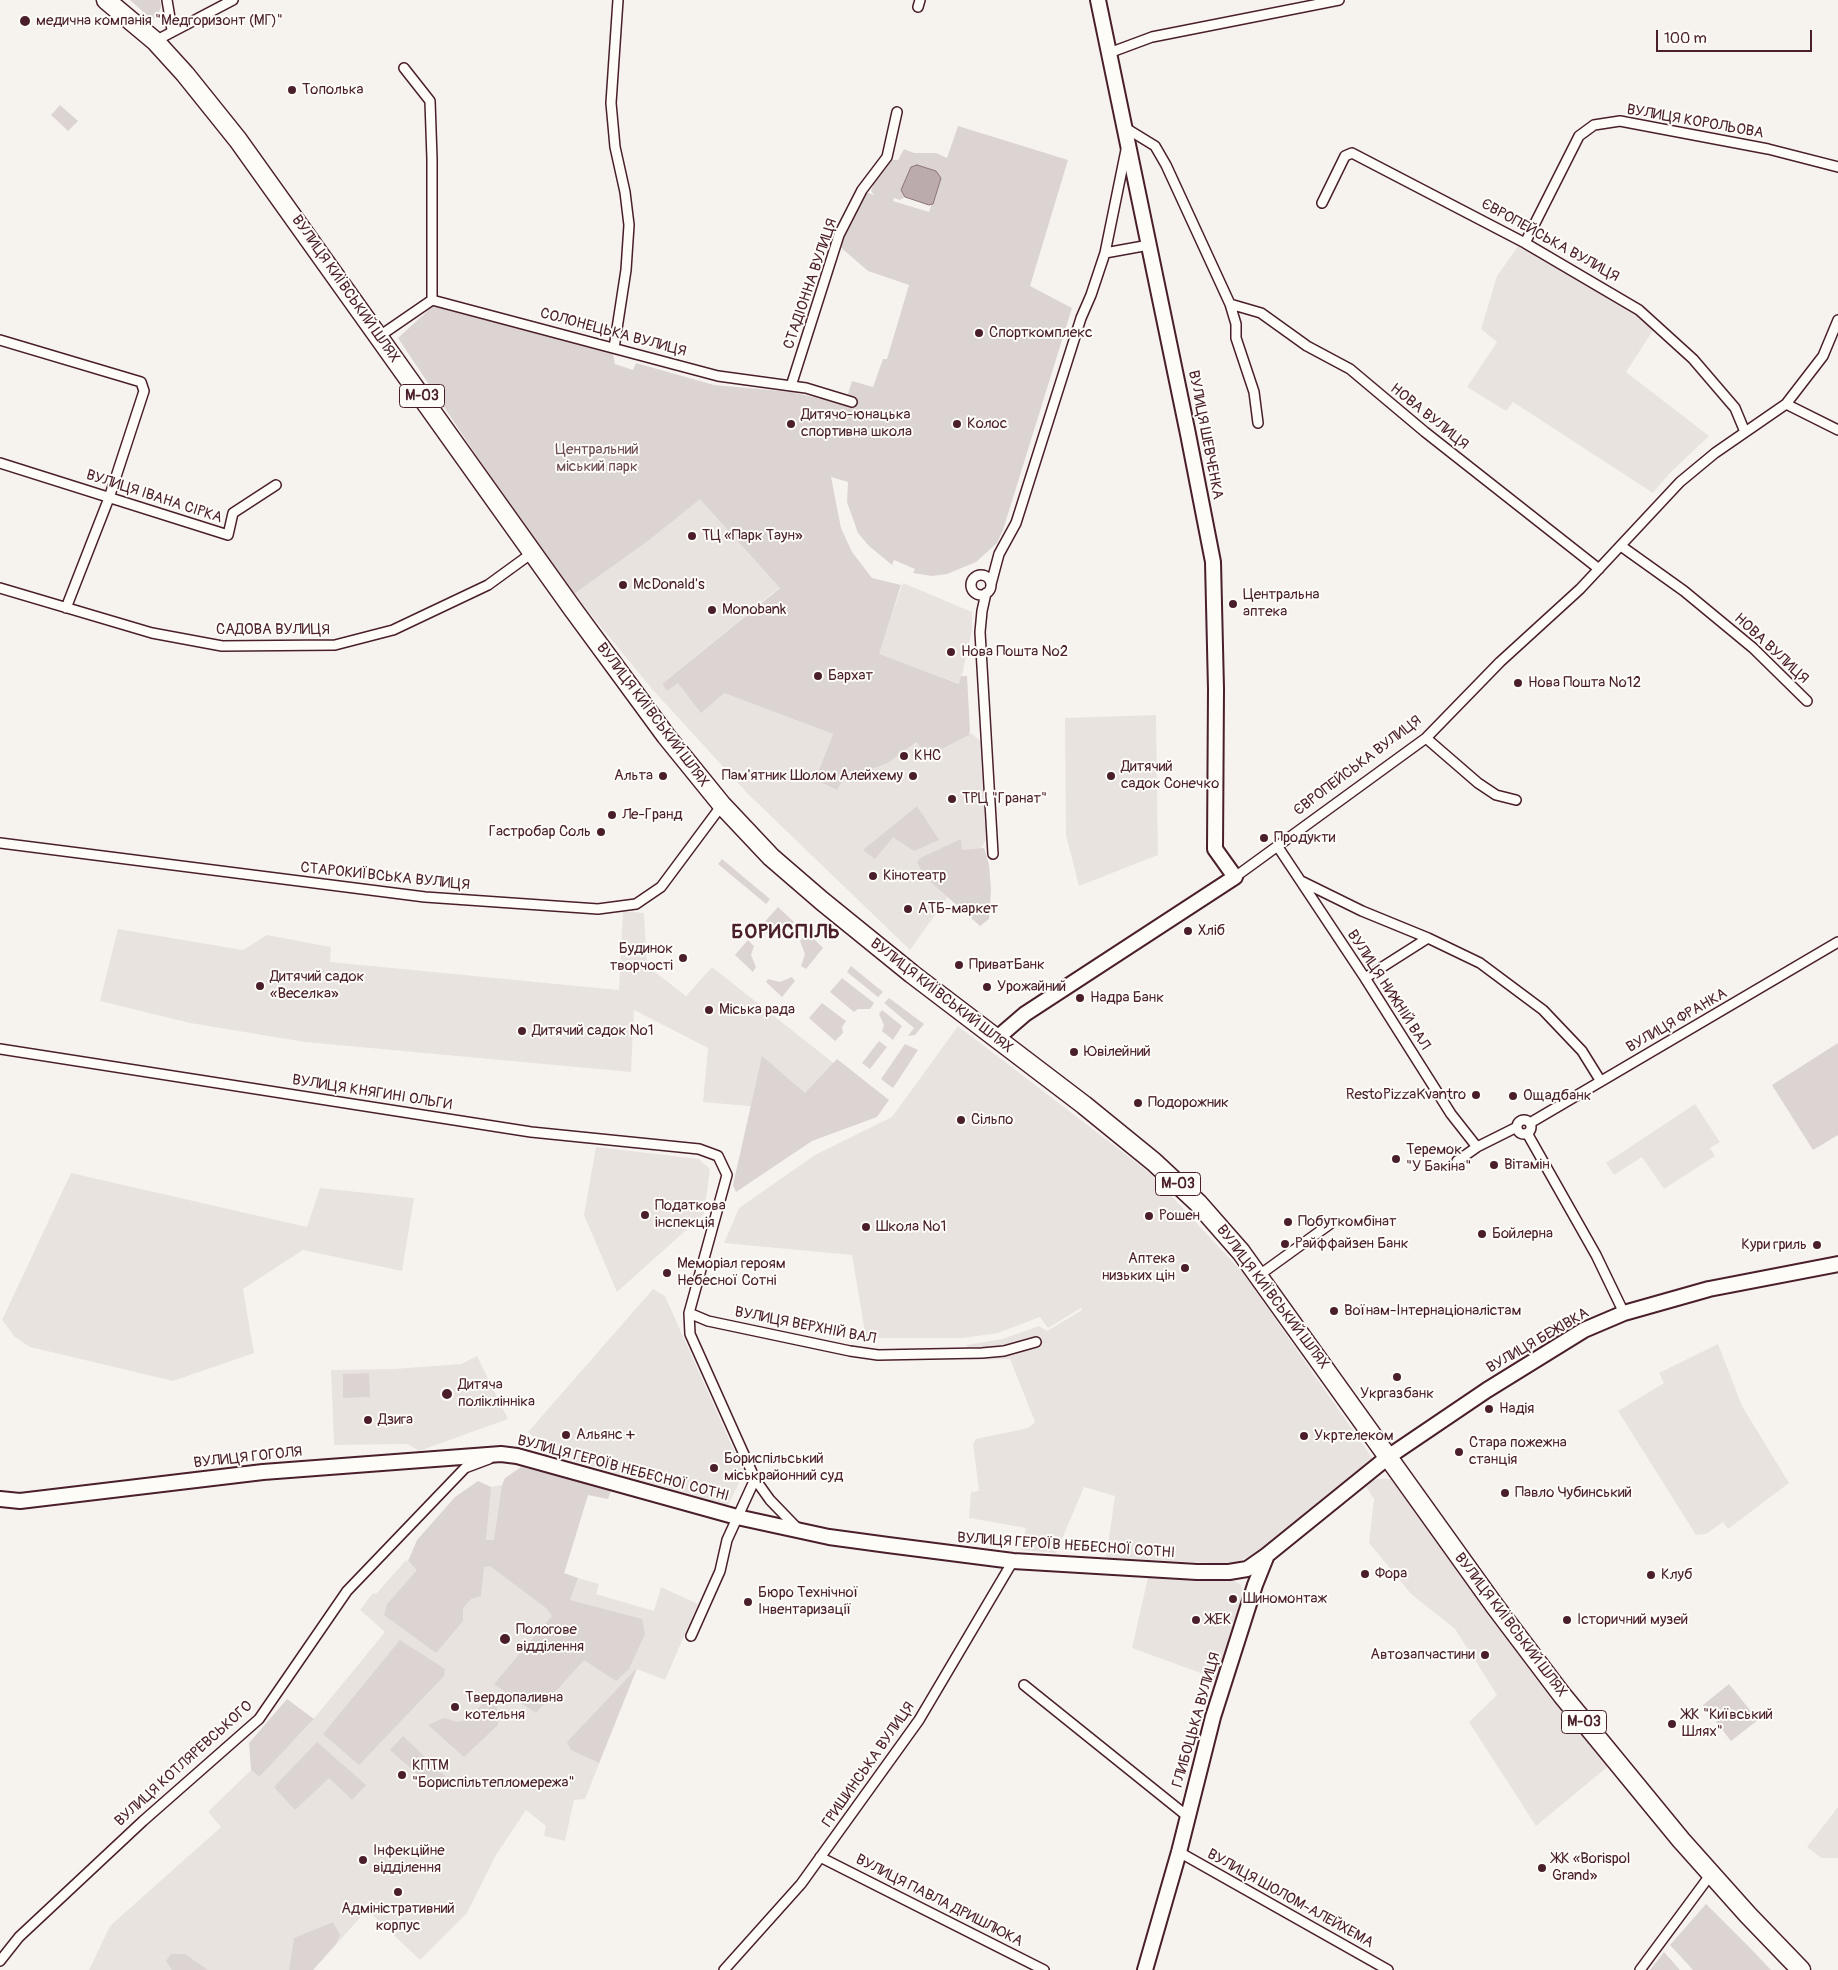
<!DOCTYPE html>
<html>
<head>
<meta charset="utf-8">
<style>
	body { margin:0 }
	#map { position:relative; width:1838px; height:1970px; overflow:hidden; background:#f6f3ef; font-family:Pangolin,sans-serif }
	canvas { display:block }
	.scale { position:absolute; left:1656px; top:30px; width:156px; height:22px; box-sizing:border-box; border:2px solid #4a1f2b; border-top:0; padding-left:6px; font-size:15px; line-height:18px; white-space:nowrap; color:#4a1f2b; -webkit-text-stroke:4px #fdfcf7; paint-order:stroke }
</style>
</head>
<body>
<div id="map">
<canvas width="1838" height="1970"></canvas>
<div class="scale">100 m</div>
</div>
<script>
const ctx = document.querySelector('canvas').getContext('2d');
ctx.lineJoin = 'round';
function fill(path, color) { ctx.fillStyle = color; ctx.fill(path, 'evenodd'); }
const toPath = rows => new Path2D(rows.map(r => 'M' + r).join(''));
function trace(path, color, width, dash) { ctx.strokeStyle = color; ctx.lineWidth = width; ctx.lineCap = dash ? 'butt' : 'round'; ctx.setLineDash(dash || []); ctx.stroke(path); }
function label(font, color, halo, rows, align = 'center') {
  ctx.font = font + ' Pangolin,sans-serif'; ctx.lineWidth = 4; ctx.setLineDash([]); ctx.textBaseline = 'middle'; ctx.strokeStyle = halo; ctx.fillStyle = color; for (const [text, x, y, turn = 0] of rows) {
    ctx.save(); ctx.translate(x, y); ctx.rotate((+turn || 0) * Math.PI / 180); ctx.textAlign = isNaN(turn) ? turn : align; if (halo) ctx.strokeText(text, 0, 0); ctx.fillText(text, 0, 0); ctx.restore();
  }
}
const built = toPath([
	[1518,246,1638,315,1654,329,1626,372,1709,436,1669,474,1653,493,1513,402,1506,411,1467,387,1497,342,1481,329,1497,276],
	[700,498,780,587,662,684,667,691,677,683,724,693,833,734,815,778,843,780,888,763,918,742,926,757,971,733,980,741,986,840,981,848,984,848,989,865,991,891,955,887,910,950,748,794,652,689,574,594,648,541],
	[903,583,972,612,972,630,960,684,878,654],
	[1156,715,1158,855,1079,886,1066,835,1065,718],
	[623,911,644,913,647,966,686,996,712,967,836,1065,793,1110,703,1102,708,1048,634,1010,631,1072,305,1042,190,1023,100,1001,118,929,243,950,267,935,331,947,330,962,619,990],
	[958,1026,1150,1173,1243,1273,1373,1459,1315,1509,1261,1551,1233,1564,1106,1558,1115,1496,1084,1487,1056,1553,1021,1550,1026,1528,969,1518,971,1492,979,1491,973,1444,976,1439,1028,1428,1035,1422,1010,1359,968,1360,967,1345,1002,1339,1039,1326,1047,1331,1082,1310,1081,1308,1048,1328,1040,1317,998,1333,963,1338,866,1338,852,1255,724,1243,739,1208,815,1155,892,1117],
	[1695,1104,1720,1142,1710,1148,1715,1156,1664,1189,1642,1157,1614,1175,1606,1163],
	[596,1147,699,1159,710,1169,704,1214,617,1292,584,1215],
	[71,1173,307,1227,320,1188,414,1198,402,1271,303,1250,243,1289,254,1353,173,1381,30,1347,15,1337,2,1320],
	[653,1289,665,1296,744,1473,728,1505,559,1457,528,1432],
	[1718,1344,1742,1406,1789,1483,1728,1529,1723,1522,1706,1534,1696,1535,1618,1411,1664,1383,1659,1373],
	[477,1356,508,1419,419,1451,408,1444,334,1445,331,1370,394,1369,461,1364],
	[535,1479,588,1495,564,1574,599,1584,596,1594,654,1611,661,1587,698,1604,665,1680,637,1669,585,1799,574,1800,565,1841,544,1836,546,1826,526,1810,496,1855,467,1913,420,1960,367,1910,313,1970,89,1970,110,1926,221,1827,208,1812,251,1770,258,1776,307,1727,385,1632,360,1610,373,1593,376,1594,406,1560,417,1569,491,1487],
	[1377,1479,1392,1479,1403,1490,1611,1764,1536,1826,1469,1722,1497,1695,1455,1629,1411,1594,1369,1543,1374,1499,1365,1485],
	[1149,1573,1231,1579,1241,1585,1244,1599,1220,1680,1132,1648],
	[1838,1807,1838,1858,1821,1858,1807,1847]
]);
const green = toPath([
	[130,0,160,0,161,6,157,18,151,19],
	[60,105,78,121,68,131,51,115],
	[958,126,1068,160,1030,286,1072,308,1003,530,997,543,976,562,947,574,932,576,913,573,915,569,894,560,892,565,869,546,858,533,847,502,848,482,831,477,841,528,852,552,872,578,901,585,879,654,959,684,961,676,967,676,970,730,969,735,926,757,917,742,888,763,843,780,837,790,815,779,833,734,724,693,701,713,678,683,667,691,662,684,780,588,700,499,648,541,574,594,482,464,398,338,434,305,613,354,615,364,633,370,636,363,714,385,791,392,845,404,852,381,873,387,883,359,887,359,909,285,868,271,838,245,865,192,874,195,871,191,874,182,891,160,898,160,904,149,914,153,936,153,947,158],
	[941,178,929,212,893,201,894,198,900,200,905,197,901,190],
	[917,806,939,840,914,851,893,837,875,859,863,850],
	[961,839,962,850,984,848,989,865,991,891,989,919,980,926,924,876,917,862,920,858],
	[722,859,770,899,766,904,718,864],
	[778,907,794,922,783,933,776,930,765,933,759,928],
	[807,932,823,948,806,969,801,966,805,954,800,941],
	[748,940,754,946,751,955,756,967,753,972,735,955],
	[851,966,883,992,878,997,847,972],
	[792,977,795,981,782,997,766,982,768,979,780,982],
	[842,978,874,1003,870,1009,858,1009,854,1012,830,992],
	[889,998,924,1024,915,1035,908,1036,914,1028,884,1003],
	[822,1003,846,1021,842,1027,843,1033,835,1041,809,1018],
	[882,1010,902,1026,893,1040,882,1031,884,1025,879,1014],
	[879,1041,887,1047,870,1069,862,1063],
	[1838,1043,1838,1135,1813,1150,1772,1085],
	[905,1044,918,1050,893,1088,881,1079],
	[762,1056,805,1093,837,1059,889,1100,877,1117,812,1141,736,1192,733,1185],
	[369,1373,370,1397,343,1398,343,1374],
	[521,1467,611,1490,608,1499,588,1495,564,1573,578,1578,570,1600,642,1619,645,1634,629,1669,616,1681,584,1660,536,1713,494,1684,552,1616,546,1608,490,1566,484,1567,481,1596,471,1599,463,1608,463,1621,436,1653,384,1615,387,1604,417,1570,408,1561,417,1540,455,1497,478,1481,491,1487,486,1540,494,1540,502,1485,505,1478],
	[400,1640,445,1669,444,1676,359,1765,323,1734],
	[637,1668,599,1763,571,1750,567,1742],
	[1729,1684,1758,1720,1731,1741,1703,1705],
	[287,1699,314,1719,259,1777,251,1770,249,1743],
	[484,1701,497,1707,498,1725,464,1757,428,1725,444,1718,458,1722,470,1719],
	[403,1736,445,1776,433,1788,390,1750],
	[317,1742,366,1785,352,1800,329,1778,295,1810,274,1787],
	[1706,1904,1752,1950,1771,1970,1693,1970,1670,1945],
	[333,1922,340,1935,336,1944,313,1970,289,1970,294,1938],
	[1664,1952,1680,1970,1650,1970],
	[171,1954,185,1954,208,1970,172,1970,166,1961]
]);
const water = toPath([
	[917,165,936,171,941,178,933,204,929,205,905,197,901,190,911,167,917,165]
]);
const street = toPath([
	[167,0,172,30],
	[918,7,920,0],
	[155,41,233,0],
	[1109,53,1152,37,1339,0],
	[404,68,430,101,432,159,432,300],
	[1124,127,1155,146,1166,165,1230,304,1236,324,1236,338,1254,392,1258,423],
	[1322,203,1345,156,1352,153,1525,243,1639,310,1693,359,1735,408,1745,432],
	[1525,243,1579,136,1594,125,1620,121,1768,149,1838,167],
	[1105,253,1126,150],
	[1230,304,1261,313,1307,346,1350,369,1425,432,1599,569],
	[376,333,384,333,432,300,718,376,806,388,852,402],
	[0,340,141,382,144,391,109,498,66,608],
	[614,348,626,270,629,225,625,192,615,147,611,103,618,0],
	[791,386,839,235,862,190,887,157,897,112],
	[1786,404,1838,430],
	[0,463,228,535,233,513,276,485],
	[1621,546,1684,591,1753,648,1807,701],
	'971 585a10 10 0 1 1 20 0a10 10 0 1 1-20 0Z',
	[991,584,999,554,1016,523,1081,318,1091,295,1105,253,1149,245],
	[0,588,152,633,222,646,335,645,393,630,488,585,532,553],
	[986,593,982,611,980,632,993,854],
	[1426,738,1478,783,1496,795,1516,800],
	[0,843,425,897,598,909,636,904,661,887,722,805],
	[1278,847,1365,978,1451,1114,1477,1147],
	[1235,877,1426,738,1500,662,1580,589,1680,482,1715,453,1786,404,1823,356,1838,320],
	[1301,881,1362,911,1428,938],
	[1365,978,1428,938,1480,963,1543,1010,1582,1051,1600,1080],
	[0,1049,531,1132,699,1149,718,1156,727,1175,689,1313,690,1334,755,1479,770,1500,798,1529],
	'1517 1127a7 7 0 1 1 14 0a7 7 0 1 1-14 0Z',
	[1530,1123,1838,942],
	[1527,1133,1596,1255,1624,1313],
	[1457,1161,1477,1147,1517,1127],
	[1258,1276,1330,1224],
	[689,1313,708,1321,850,1351,878,1355,982,1353,1004,1351,1036,1342],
	[691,1636,720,1571,727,1540,755,1479],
	[1024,1685,1187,1816],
	[1179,1852,1388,1970],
	[820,1857,1044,1970],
	[0,1961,19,1937,143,1821,259,1719,347,1591,465,1468,489,1459],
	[724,1970,801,1884,919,1720,1013,1561],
	[1640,1970,1711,1874]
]);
const secondary = toPath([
	[996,1039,1025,1014,1235,877,1215,849,1216,689,1213,562,1188,434,1098,0],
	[0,1499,20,1501,263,1472,501,1454,517,1456,737,1517,829,1537,888,1545,1013,1561,1197,1572,1229,1572,1247,1569,1267,1555],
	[1145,1970,1179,1852,1213,1717,1255,1585,1267,1555,1388,1457,1487,1390,1584,1330,1624,1313,1709,1289,1838,1264]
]);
const highway = toPath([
	[106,0,155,41,185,74,238,140,572,608,666,736,722,805,771,857,822,901,912,974,1084,1105,1154,1162,1198,1203,1241,1252,1494,1605,1562,1695,1681,1840,1748,1915,1801,1970]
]);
const markers = [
	[25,21,6,"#4a1f2b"],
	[292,90,5,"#4a1f2b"],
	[979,333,5,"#4a1f2b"],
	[791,424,5,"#4a1f2b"],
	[957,424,5,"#4a1f2b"],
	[692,536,5,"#4a1f2b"],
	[623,585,5,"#4a1f2b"],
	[1233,604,5,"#4a1f2b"],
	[712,610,5,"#4a1f2b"],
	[951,652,5,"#4a1f2b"],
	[818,676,5,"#4a1f2b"],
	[1518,683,5,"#4a1f2b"],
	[904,756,5,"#4a1f2b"],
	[663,776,5,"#4a1f2b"],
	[913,776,5,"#4a1f2b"],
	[1111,776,5,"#4a1f2b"],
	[952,799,5,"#4a1f2b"],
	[612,815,5,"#4a1f2b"],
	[601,832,5,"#4a1f2b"],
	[1264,838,5,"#4a1f2b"],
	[873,876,5,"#4a1f2b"],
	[908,909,5,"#4a1f2b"],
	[1188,931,5,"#4a1f2b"],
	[683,958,5,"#4a1f2b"],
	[959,965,5,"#4a1f2b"],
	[260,986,5,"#4a1f2b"],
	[987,987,5,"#4a1f2b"],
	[1080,998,5,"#4a1f2b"],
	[709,1010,5,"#4a1f2b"],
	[522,1031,5,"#4a1f2b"],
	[1074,1052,5,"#4a1f2b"],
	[1476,1095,5,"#4a1f2b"],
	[1513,1096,5,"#4a1f2b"],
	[1138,1103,5,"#4a1f2b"],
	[961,1120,5,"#4a1f2b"],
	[1396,1159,5,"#4a1f2b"],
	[1494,1165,5,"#4a1f2b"],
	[645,1215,5,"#4a1f2b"],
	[1149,1216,5,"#4a1f2b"],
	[1288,1222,5,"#4a1f2b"],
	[866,1227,5,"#4a1f2b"],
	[1482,1234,5,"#4a1f2b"],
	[1285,1244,5,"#4a1f2b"],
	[1817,1245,5,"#4a1f2b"],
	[1185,1268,5,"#4a1f2b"],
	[667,1273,5,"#4a1f2b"],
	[1334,1311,5,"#4a1f2b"],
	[1397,1377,5,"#4a1f2b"],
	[447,1394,6,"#4a1f2b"],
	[1489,1409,5,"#4a1f2b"],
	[368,1420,5,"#4a1f2b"],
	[566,1435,5,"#4a1f2b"],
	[1304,1436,5,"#4a1f2b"],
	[1459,1452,5,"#4a1f2b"],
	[714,1468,5,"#4a1f2b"],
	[1505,1493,5,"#4a1f2b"],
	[1365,1574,5,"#4a1f2b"],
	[1651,1575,5,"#4a1f2b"],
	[1233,1599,5,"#4a1f2b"],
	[748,1602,5,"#4a1f2b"],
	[1196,1620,5,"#4a1f2b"],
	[1567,1620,5,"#4a1f2b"],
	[505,1639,6,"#4a1f2b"],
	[1485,1655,5,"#4a1f2b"],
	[455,1707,5,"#4a1f2b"],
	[1672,1724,5,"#4a1f2b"],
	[402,1775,5,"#4a1f2b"],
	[363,1860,5,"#4a1f2b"],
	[1542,1868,5,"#4a1f2b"],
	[398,1892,5,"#4a1f2b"]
];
const shields = [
	[422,396,45],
	[1178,1184,45],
	[1584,1722,45]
];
const shieldNames = [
	["М-03",422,396],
	["М-03",1178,1184],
	["М-03",1584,1722]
];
const poiNames = [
	["медична компанія \"Медгоризонт (МГ)\"",36,21],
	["Тополька",302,90],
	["Спорткомплекс",989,333],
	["Дитячо-юнацька",801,415],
	["спортивна школа",801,432],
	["Колос",967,424],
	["ТЦ «Парк Таун»",702,536],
	["McDonald's",633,585],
	["Центральна",1243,595],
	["аптека",1243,612],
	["Monobank",722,610],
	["Нова Пошта №2",961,652],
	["Бархат",828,676],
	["Нова Пошта №12",1528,683],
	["КНС",914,756],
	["Дитячий",1121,767],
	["садок Сонечко",1121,784],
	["Альта",653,776,"right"],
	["Пам'ятник Шолом Алейхему",903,776,"right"],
	["ТРЦ \"Гранат\"",962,799],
	["Ле-Гранд",622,815],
	["Гастробар Соль",591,832,"right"],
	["Продукти",1274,838],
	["Кінотеатр",883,876],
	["АТБ-маркет",918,909],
	["Хліб",1198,931],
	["Будинок",673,949,"right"],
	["творчості",673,966,"right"],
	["ПриватБанк",969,965],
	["Дитячий садок",270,977],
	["«Веселка»",270,994],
	["Урожайний",997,987],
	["Надра Банк",1090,998],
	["Міська рада",719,1010],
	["Дитячий садок №1",532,1031],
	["Ювілейний",1084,1052],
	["RestoPizzaKvantro",1466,1095,"right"],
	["Ощадбанк",1523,1096],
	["Подорожник",1148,1103],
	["Сільпо",971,1120],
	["Теремок",1406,1150],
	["\"У Бакiна\"",1406,1167],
	["Вітамін",1504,1165],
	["Податкова",655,1206],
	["інспекція",655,1223],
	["Рошен",1159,1216],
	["Побуткомбінат",1298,1222],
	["Школа №1",876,1227],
	["Бойлерна",1492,1234],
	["Райффайзен Банк",1295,1244],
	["Кури гриль",1807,1245,"right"],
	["Аптека",1175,1259,"right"],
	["низьких цін",1175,1276,"right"],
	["Меморіал героям",677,1264],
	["Небесної Сотні",677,1281],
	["Воїнам-Інтернаціоналістам",1344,1311],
	["Дитяча",458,1385],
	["поліклінніка",458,1402],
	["Укргазбанк",1397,1394,"center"],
	["Надія",1499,1409],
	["Дзига",378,1420],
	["Альянс +",576,1435],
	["Укртелеком",1314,1436],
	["Стара пожежна",1469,1443],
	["станція",1469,1460],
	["Бориспільський",724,1459],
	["міськрайонний суд",724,1476],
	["Павло Чубинський",1515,1493],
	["Фора",1375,1574],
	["Клуб",1661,1575],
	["Бюро Технічної",758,1593],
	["Інвентаризації",758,1610],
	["Шиномонтаж",1243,1599],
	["ЖЕК",1206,1620],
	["Історичний музей",1577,1620],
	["Пологове",516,1630],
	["відділення",516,1647],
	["Автозапчастини",1475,1655,"right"],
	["Твердопаливна",465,1698],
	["котельня",465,1715],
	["ЖК \"Київський",1682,1715],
	["Шлях\"",1682,1732],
	["КПТМ",412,1766],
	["\"Бориспільтепломережа\"",412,1783],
	["Інфекційне",373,1851],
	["відділення",373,1868],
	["ЖК «Borispol",1552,1859],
	["Grand»",1552,1876],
	["Адміністративний",398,1909,"center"],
	["корпус",398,1926,"center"]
];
const streetNames = [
	["ВУЛИЦЯ КОРОЛЬОВА",1695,122,10],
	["ЄВРОПЕЙСЬКА ВУЛИЦЯ",1550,241,29],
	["СТАДІОННА ВУЛИЦЯ",811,284,-71],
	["ВУЛИЦЯ КИЇВСЬКИЙ ШЛЯХ",345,289,55],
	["СОЛОНЕЦЬКА ВУЛИЦЯ",613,333,15],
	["НОВА ВУЛИЦЯ",1429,417,39],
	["ВУЛИЦЯ ШЕВЧЕНКА",1205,435,79],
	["ВУЛИЦЯ ІВАНА СІРКА",154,497,18],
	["САДОВА ВУЛИЦЯ",273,630],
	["НОВА ВУЛИЦЯ",1771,649,43],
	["ВУЛИЦЯ КИЇВСЬКИЙ ШЛЯХ",652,715,53],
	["ЄВРОПЕЙСЬКА ВУЛИЦЯ",1358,766,-37],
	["СТАРОКИЇВСЬКА ВУЛИЦЯ",385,877,6],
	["ВУЛИЦЯ НИЖНІЙ ВАЛ",1388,990,57],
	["ВУЛИЦЯ КИЇВСЬКИЙ ШЛЯХ",941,996,38],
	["ВУЛИЦЯ ФРАНКА",1677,1021,-30],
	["ВУЛИЦЯ КНЯГИНІ ОЛЬГИ",372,1093,9],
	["ВУЛИЦЯ КИЇВСЬКИЙ ШЛЯХ",1272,1297,53],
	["ВУЛИЦЯ ВЕРХНІЙ ВАЛ",805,1326,11],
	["ВУЛИЦЯ БЕЖІВКА",1538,1341,-30],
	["ВУЛИЦЯ ГОГОЛЯ",248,1458,-6],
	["ВУЛИЦЯ ГЕРОЇВ НЕБЕСНОЇ СОТНІ",623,1469,15],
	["ВУЛИЦЯ ГЕРОЇВ НЕБЕСНОЇ СОТНІ",1066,1546,4],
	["ВУЛИЦЯ КИЇВСЬКИЙ ШЛЯХ",1510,1625,53],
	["ГЛИБОЦЬКА ВУЛИЦЯ",1197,1720,-74],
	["ВУЛИЦЯ КОТЛЯРЕВСЬКОГО",184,1764,-42],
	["ГРИШИНСЬКА ВУЛИЦЯ",869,1765,-55],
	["ВУЛИЦЯ ШОЛОМ-АЛЕЙХЕМА",1290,1899,29],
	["ВУЛИЦЯ ПАВЛА ДРИШЛЮКА",939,1901,27]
];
const parkNames = [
	["Центральний",597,450],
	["міський парк",597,467]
];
const districtNames = [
	["БОРИСПІЛЬ",786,933]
];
fill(built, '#e9e3e0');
fill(green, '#dcd4d2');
fill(water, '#bbabac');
trace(water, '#8e7378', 1);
trace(street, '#4a1f2b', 12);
trace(secondary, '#4a1f2b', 18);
trace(highway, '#4a1f2b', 21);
trace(street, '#fdfcf7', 9);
trace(secondary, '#fdfcf7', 14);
trace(highway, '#fdfcf7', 18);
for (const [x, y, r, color] of markers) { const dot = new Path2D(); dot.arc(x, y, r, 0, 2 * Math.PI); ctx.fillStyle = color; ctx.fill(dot); trace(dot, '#fdfcf7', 2); }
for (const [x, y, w] of shields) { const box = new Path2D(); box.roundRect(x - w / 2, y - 11.5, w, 23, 4); ctx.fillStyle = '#fdfcf7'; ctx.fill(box); trace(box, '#4a1f2b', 1); }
label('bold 14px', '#4a1f2b', null, shieldNames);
label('15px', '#4a1f2b', '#fdfcf7', poiNames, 'left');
label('15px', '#4a1f2b', '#fdfcf7', streetNames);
label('15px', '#6e4c55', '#fdfcf7', parkNames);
ctx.letterSpacing = '1px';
label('bold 20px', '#4a1f2b', '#fdfcf7', districtNames);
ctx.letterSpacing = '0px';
</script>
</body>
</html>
